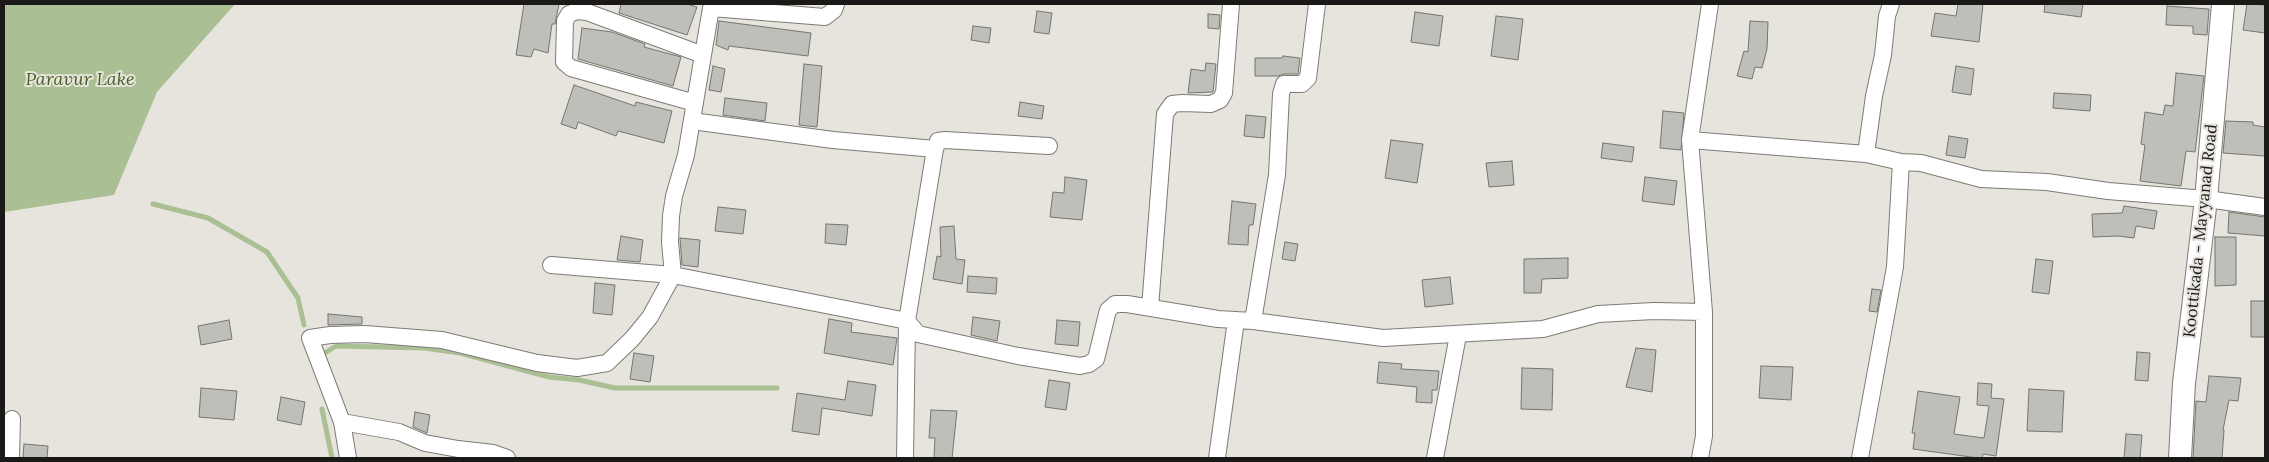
<!DOCTYPE html>
<html>
<head>
<meta charset="utf-8">
<style>
	body { margin:0 }
	#map { position:relative; width:2269px; height:462px; overflow:hidden; background:#e7e4de; font-family:Lora,serif }
	canvas { display:block }
	.frame { position:absolute; inset:0; border:5px solid #1a1917; pointer-events:none }
</style>
</head>
<body>
<div id="map">
<canvas width="2269" height="462"></canvas>
<div class="frame"></div>
</div>
<script>
const ctx = document.querySelector('canvas').getContext('2d');
ctx.lineJoin = 'round';
function fill(path, color) { ctx.fillStyle = color; ctx.fill(path, 'evenodd'); }
const toPath = rows => new Path2D(rows.map(r => 'M' + r).join(''));
function trace(path, color, width, dash) { ctx.strokeStyle = color; ctx.lineWidth = width; ctx.lineCap = dash ? 'butt' : 'round'; ctx.setLineDash(dash || []); ctx.stroke(path); }
function label(font, color, halo, rows, align = 'center') {
  ctx.font = font + ' Lora,serif'; ctx.lineWidth = 4; ctx.setLineDash([]); ctx.textBaseline = 'middle'; ctx.strokeStyle = halo; ctx.fillStyle = color; for (const [text, x, y, turn = 0] of rows) {
    ctx.save(); ctx.translate(x, y); ctx.rotate((+turn || 0) * Math.PI / 180); ctx.textAlign = isNaN(turn) ? turn : align; if (halo) ctx.strokeText(text, 0, 0); ctx.fillText(text, 0, 0); ctx.restore();
  }
}
const water = toPath([
	[4,4,235,4,157,92,114,195,4,212]
]);
const stream = toPath([
	[153,204,208,218,267,252,298,298,304,325],
	[320,356,336,346,424,348,460,353,549,377,579,380,615,388,777,388],
	[322,409,332,458]
]);
const building = toPath([
	[524,4,559,4,555,24,552,24,548,53,534,49,531,57,516,55,524,4],
	[621,4,687,4,697,7,687,35,619,13,621,4],
	[1958,4,1983,4,1979,42,1931,36,1935,13,1956,16,1958,4],
	[2045,4,2083,4,2081,17,2044,12,2045,4],
	[2247,4,2265,5,2265,33,2243,30,2247,4],
	[2167,6,2209,9,2207,35,2193,34,2193,26,2166,25,2167,6],
	[1037,11,1052,13,1049,34,1034,32,1037,11],
	[1415,12,1443,16,1439,46,1411,42,1415,12],
	[1208,14,1220,15,1219,29,1208,28,1208,14],
	[1496,16,1523,19,1518,60,1491,56,1496,16],
	[719,21,811,33,808,56,729,46,728,50,716,45,719,21],
	[1750,21,1768,22,1767,49,1762,68,1755,67,1752,79,1737,76,1744,51,1748,52,1750,21],
	[973,26,991,28,989,43,971,40,973,26],
	[582,28,612,32,645,44,644,47,681,57,673,86,578,59,582,28],
	[1283,56,1300,58,1298,74,1284,74,1278,76,1255,76,1255,58,1282,58,1283,56],
	[1206,63,1216,64,1213,92,1188,93,1191,69,1205,71,1206,63],
	[804,64,822,66,817,127,799,125,804,64],
	[713,66,725,69,721,92,709,90,713,66],
	[1956,66,1974,69,1971,95,1952,92,1956,66],
	[2176,73,2204,76,2195,152,2186,151,2181,186,2140,181,2145,145,2141,144,2145,112,2163,115,2165,105,2173,106,2176,73],
	[574,85,635,106,636,102,672,111,664,143,618,131,616,136,578,122,576,129,561,124,574,85],
	[2054,93,2091,95,2090,111,2053,108,2054,93],
	[725,98,767,103,765,121,723,115,725,98],
	[1020,102,1044,106,1042,119,1018,116,1020,102],
	[1663,111,1684,113,1681,150,1660,148,1663,111],
	[1246,115,1266,117,1264,138,1244,136,1246,115],
	[2226,121,2253,122,2253,125,2265,127,2265,156,2223,153,2226,121],
	[1949,136,1968,139,1965,158,1946,155,1949,136],
	[1391,140,1423,144,1417,183,1385,178,1391,140],
	[1603,143,1634,147,1632,162,1601,158,1603,143],
	[1512,161,1514,185,1489,187,1486,163,1512,161],
	[1065,177,1087,180,1082,220,1050,217,1053,192,1064,193,1065,177],
	[1645,177,1677,181,1674,205,1642,201,1645,177],
	[1232,201,1256,204,1253,225,1249,225,1248,245,1228,244,1232,201],
	[2124,206,2157,211,2154,229,2136,226,2134,238,2118,236,2093,237,2092,214,2122,213,2124,206],
	[718,207,746,210,743,234,715,231,718,207],
	[2229,212,2265,217,2265,236,2228,233,2229,212],
	[826,224,848,225,846,245,825,243,826,224],
	[954,226,956,259,965,260,962,284,933,279,937,256,941,257,940,227,954,226],
	[621,236,643,240,640,262,617,260,621,236],
	[2215,237,2236,237,2236,285,2215,286,2215,237],
	[680,238,700,240,698,267,682,265,680,238],
	[1285,242,1298,244,1295,261,1282,259,1285,242],
	[1568,258,1568,278,1542,279,1541,293,1524,293,1524,259,1568,258],
	[2036,259,2053,261,2049,294,2032,292,2036,259],
	[968,276,997,278,996,294,967,292,968,276],
	[1450,277,1453,304,1425,307,1422,280,1450,277],
	[595,283,615,285,612,315,593,313,595,283],
	[1872,289,1881,290,1877,312,1869,311,1872,289],
	[2251,301,2265,301,2265,337,2251,337,2251,301],
	[328,314,362,317,362,324,328,325,328,314],
	[973,317,1000,321,997,341,971,335,973,317],
	[829,319,852,323,851,332,897,338,893,365,824,353,829,319],
	[229,320,232,339,201,345,198,326,229,320],
	[1057,320,1080,322,1078,346,1055,344,1057,320],
	[1636,348,1656,350,1652,392,1626,387,1636,348],
	[2137,352,2150,353,2148,381,2135,380,2137,352],
	[634,353,654,356,650,382,630,379,634,353],
	[1379,362,1402,364,1401,369,1439,371,1437,390,1432,390,1432,403,1416,402,1417,387,1377,383,1379,362],
	[1761,366,1793,367,1791,400,1759,398,1761,366],
	[1522,368,1553,369,1552,410,1521,409,1522,368],
	[2209,376,2241,378,2238,401,2229,400,2223,430,2224,430,2222,458,2193,458,2196,401,2206,402,2209,376],
	[1049,380,1070,383,1066,410,1045,407,1049,380],
	[848,381,876,385,872,416,822,408,819,435,792,431,797,393,845,400,848,381],
	[1978,383,1992,384,1991,398,2004,399,1996,456,1983,454,1982,458,1978,458,1913,449,1915,433,1912,433,1918,391,1960,397,1954,434,1984,438,1989,406,1977,405,1978,383],
	[201,388,237,391,234,420,199,417,201,388],
	[2029,389,2064,391,2062,432,2027,431,2029,389],
	[281,397,305,402,301,425,277,420,281,397],
	[931,410,957,411,952,458,934,458,935,438,929,438,931,410],
	[415,412,430,415,427,433,413,427,415,412],
	[2126,434,2142,435,2140,458,2124,458,2126,434],
	[24,444,48,446,47,458,23,458,24,444]
]);
const minor = toPath([
	[695,103,571,68,564,62,565,21,569,14,577,11,587,12,703,55],
	[692,121,833,140,935,149,907,321,918,334,1018,356,1080,366,1089,364,1096,359,1108,310,1115,304,1127,304,1218,319,1253,321,1383,338,1543,329,1598,314,1654,311,1704,312],
	[1690,140,1866,154,1901,162,1921,163,1981,179,2047,182,2108,191,2206,199,2265,207],
	[935,149,938,141,945,140,1049,146],
	[1866,154,1874,96,1883,55,1887,16,1891,4],
	[551,265,673,275,907,321,905,458],
	[1150,308,1165,114,1172,104,1182,103,1211,104,1220,100,1224,93,1231,4],
	[1253,321,1277,175,1281,94,1284,84,1302,84,1308,78,1317,4],
	[342,422,399,432,425,443,458,449,493,453,507,458],
	[11,458,12,419],
	[348,458,342,422,310,338,330,335,365,334,442,340,537,363,577,368,607,363,632,339,650,317,673,275,670,242,671,216,674,196,686,155,711,8,825,17,834,10,836,4],
	[1217,458,1236,320],
	[1435,458,1458,335],
	[1700,458,1704,436,1704,312,1690,140,1710,4],
	[1860,458,1895,267,1901,162]
]);
const secondary = toPath([
	[2180,458,2184,383,2206,199,2223,4]
]);
const streetNames = [
	["Koottikada - Mayyanad Road",2201,231,-84]
];
const waterNames = [
	["Paravur Lake",80,80]
];
fill(water, '#aabf93');
trace(stream, '#aabf93', 5);
fill(building, '#bfbfb9');
trace(building, '#757570', 1);
trace(minor, '#7e7b76', 18);
trace(secondary, '#7e7b76', 24);
trace(minor, '#fff', 16);
trace(secondary, '#fff', 22);
label('16px', '#1a1917', '#e7e4de', streetNames);
label('italic 18px', '#486223', '#e7e4de', waterNames);
</script>
</body>
</html>
